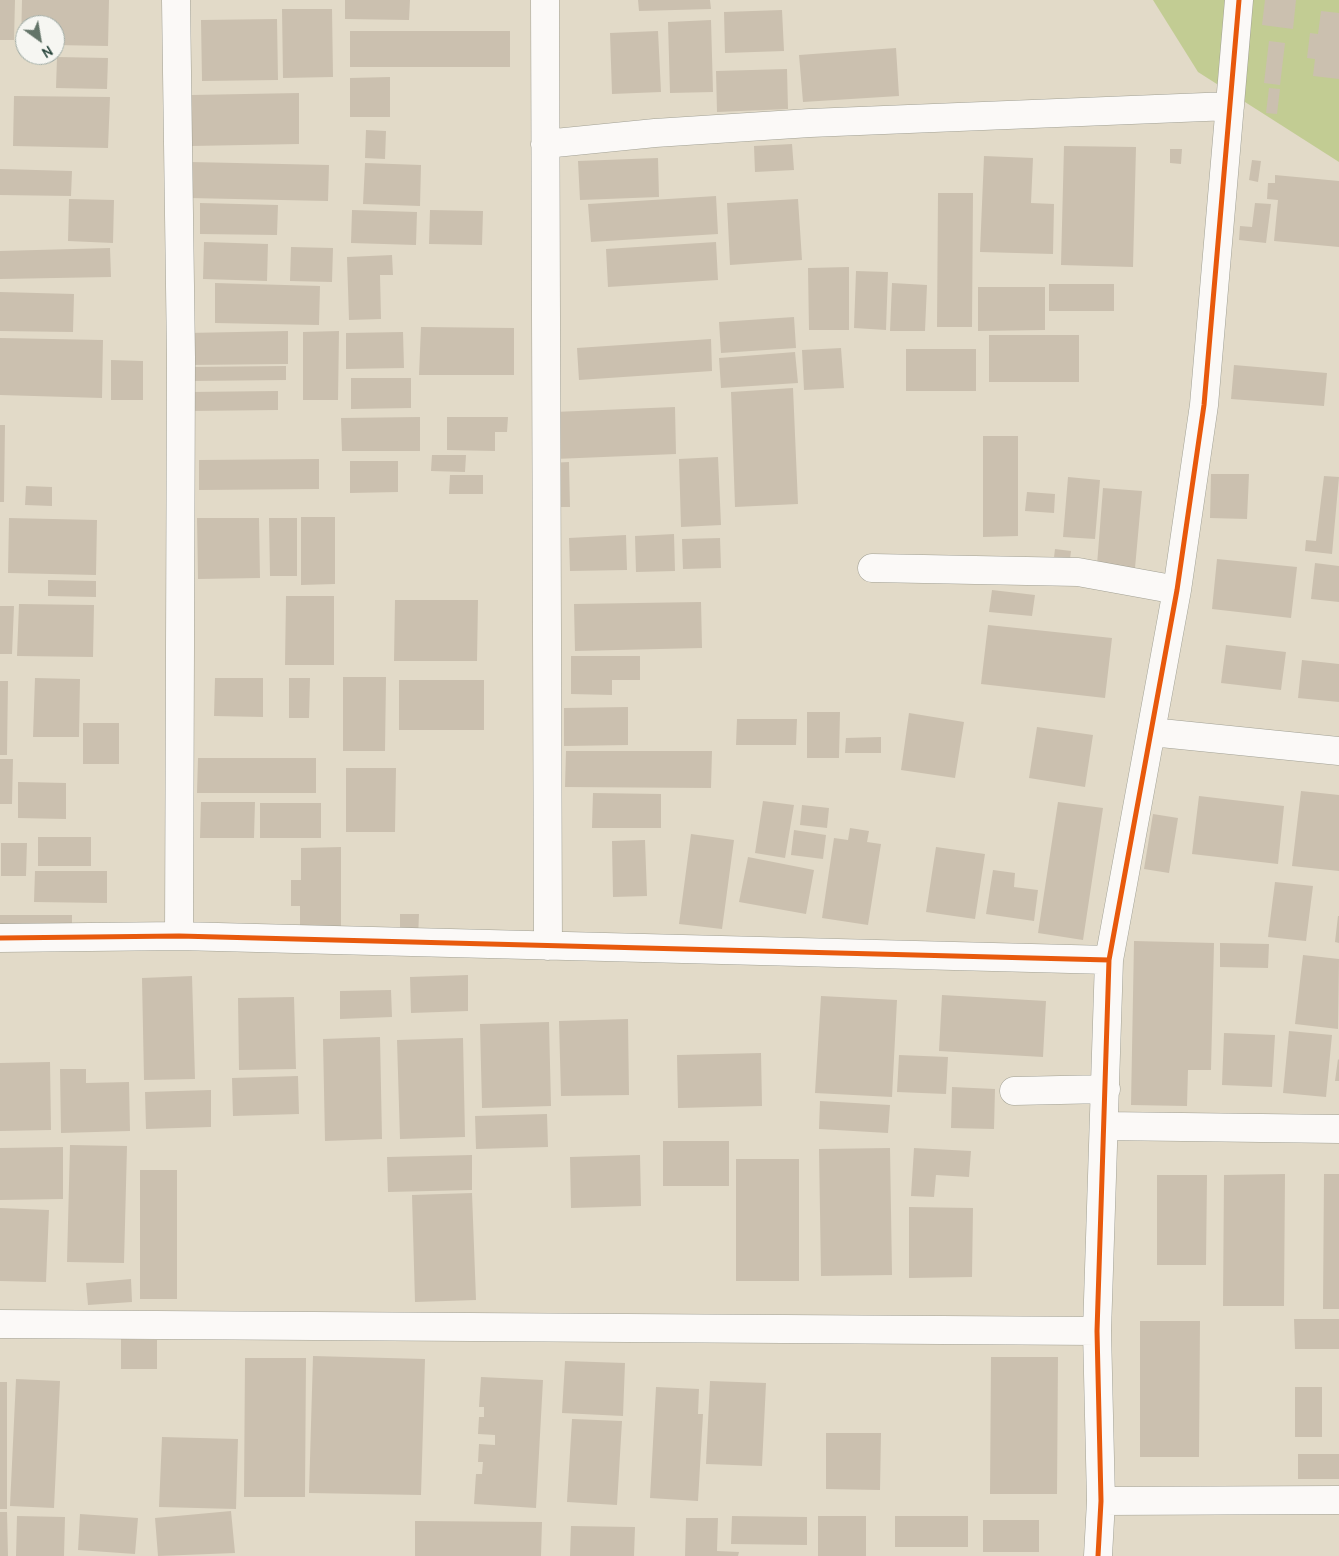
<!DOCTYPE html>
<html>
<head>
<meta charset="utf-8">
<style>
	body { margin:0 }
	#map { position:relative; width:1339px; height:1556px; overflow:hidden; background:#e2dac8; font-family:Delius,sans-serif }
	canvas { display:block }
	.north { position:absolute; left:15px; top:15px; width:50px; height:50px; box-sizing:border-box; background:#f6f6f2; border:1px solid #a0aca6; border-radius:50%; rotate:148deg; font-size:14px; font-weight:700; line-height:20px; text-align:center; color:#1f3d34 }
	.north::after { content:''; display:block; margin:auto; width:18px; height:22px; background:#637468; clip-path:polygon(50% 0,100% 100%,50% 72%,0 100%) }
</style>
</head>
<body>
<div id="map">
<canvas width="1339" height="1556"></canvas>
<div class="north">N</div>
</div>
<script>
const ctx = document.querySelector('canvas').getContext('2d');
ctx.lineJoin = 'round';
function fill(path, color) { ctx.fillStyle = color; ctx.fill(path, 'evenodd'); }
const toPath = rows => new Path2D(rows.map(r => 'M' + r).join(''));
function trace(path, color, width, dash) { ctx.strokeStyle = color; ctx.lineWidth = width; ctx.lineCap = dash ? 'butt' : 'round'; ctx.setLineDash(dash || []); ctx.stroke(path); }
const green = toPath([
	[1153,0,1339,0,1339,162,1198,72]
]);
const building = toPath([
	[0,0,15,0,14,40,0,40],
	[22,0,109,0,108,46,55,45,55,25,25,25,25,45,21,45],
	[345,0,410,0,409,20,345,19],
	[638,0,710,0,711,9,639,11],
	[1265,0,1296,0,1293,29,1262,25],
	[282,9,332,9,333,77,283,78],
	[782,10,784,51,725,53,724,12],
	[1321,11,1339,13,1339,79,1313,76,1315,59,1307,58,1310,33,1318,34],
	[277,19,278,80,202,81,201,20],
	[711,20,713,92,670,93,668,22],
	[350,31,510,31,510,67,350,67],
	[658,31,661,92,612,94,610,33],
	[1269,41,1285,43,1280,85,1264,83],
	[896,48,899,96,803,102,799,55],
	[57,57,108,58,107,89,56,88],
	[787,69,788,109,717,112,716,71],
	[390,77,390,117,350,117,350,78],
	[1269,88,1280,89,1277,114,1266,113],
	[299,93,299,144,191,146,191,95],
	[14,96,110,97,108,148,13,146],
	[366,130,386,131,385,159,365,158],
	[792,144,794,170,755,172,754,146],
	[1064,146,1136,147,1133,267,1061,265],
	[1170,149,1182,149,1181,164,1170,163],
	[984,156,1033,158,1031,203,1054,204,1053,254,980,252],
	[658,158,659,197,580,200,578,161],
	[1252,160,1261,161,1258,182,1249,180],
	[190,162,329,165,328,201,189,198],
	[365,163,421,165,420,206,363,204],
	[0,169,72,171,71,196,0,195],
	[1275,175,1339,181,1339,247,1274,241,1278,200,1267,199,1268,183,1275,183],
	[938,193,973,193,972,327,937,327],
	[716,196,718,234,591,242,588,204],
	[69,199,114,200,113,243,68,241],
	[798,199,802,260,730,265,727,203],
	[200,203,278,205,277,235,200,234],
	[1255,203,1271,204,1266,243,1239,240,1240,226,1252,227],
	[352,210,417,212,416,245,351,243],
	[430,210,483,211,482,245,429,244],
	[204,242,268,244,267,281,203,279],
	[716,242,718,280,608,287,606,249],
	[291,247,333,248,332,282,290,281],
	[110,248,111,277,0,279,0,251],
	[392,255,393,275,380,275,381,319,349,320,347,257],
	[849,267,849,330,809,330,808,268],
	[856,271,888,272,886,330,854,328],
	[215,283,320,286,319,325,215,323],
	[892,283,927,285,925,331,890,331],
	[1049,284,1114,284,1114,311,1049,311],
	[978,287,1045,287,1045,330,978,331],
	[0,292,74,294,73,332,0,331],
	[794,317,796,348,721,353,719,322],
	[421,327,514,328,514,375,419,375],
	[288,331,288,364,187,365,187,333],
	[339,331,338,400,303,400,303,332],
	[403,332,404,368,346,369,346,333],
	[989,335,1079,335,1079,382,989,382],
	[0,338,103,340,102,398,0,395],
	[711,339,712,371,579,380,577,348],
	[841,348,844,388,804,390,802,350],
	[906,349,976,349,976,391,906,391],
	[795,352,798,383,721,388,719,358],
	[111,360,143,361,143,400,111,400],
	[1234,365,1327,373,1324,406,1231,399],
	[286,366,286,380,190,381,190,367],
	[351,378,411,378,411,408,351,409],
	[793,388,798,504,735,507,731,392],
	[278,391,278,410,190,411,190,392],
	[675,407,676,454,555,459,554,412],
	[420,417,420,451,342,451,341,418],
	[447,417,508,417,507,432,495,432,495,451,447,450],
	[0,425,5,425,4,502,0,502],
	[983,436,1018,436,1018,536,983,537],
	[432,455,466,455,465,472,431,471],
	[718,457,721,525,681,527,679,459],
	[319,459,319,489,199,490,199,460],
	[350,461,398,461,398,492,350,493],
	[569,462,570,507,549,507,548,463],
	[1211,474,1249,474,1247,519,1210,518],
	[450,475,483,475,483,494,449,494],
	[1324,476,1339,477,1332,554,1305,551,1306,540,1316,541],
	[1068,477,1100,480,1095,539,1063,537],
	[26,486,52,487,52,506,25,505],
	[1103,488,1142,491,1135,568,1097,565],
	[1027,492,1055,494,1054,513,1025,511],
	[301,517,335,517,335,584,301,585],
	[9,518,97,520,96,575,8,573],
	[197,518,259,518,260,578,198,579],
	[269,518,297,518,297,576,270,576],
	[674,534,675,571,636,572,635,536],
	[626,535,627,570,570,571,569,538],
	[720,538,721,568,683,569,682,539],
	[1055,549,1071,551,1069,567,1053,566],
	[1217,559,1297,567,1291,618,1212,609],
	[1315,563,1339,566,1339,602,1311,599],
	[48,580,96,581,96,597,48,596],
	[992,590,1035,595,1032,616,989,612],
	[286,596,334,596,334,665,285,665],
	[395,600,478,600,477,661,394,661],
	[701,602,702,648,575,651,574,604],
	[19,604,94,605,93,657,17,656],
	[0,606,14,606,12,654,0,654],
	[988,625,1112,638,1105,698,981,684],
	[1226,645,1286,652,1281,690,1221,683],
	[571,656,640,656,640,680,612,680,612,695,571,694],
	[1302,660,1339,664,1339,702,1298,698],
	[343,677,386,677,385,751,343,751],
	[35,678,80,679,79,737,33,737],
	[215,678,263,678,263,717,214,716],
	[289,678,310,678,309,718,289,718],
	[399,680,484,680,484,730,399,730],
	[0,681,8,681,7,755,0,755],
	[628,707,628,745,564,746,564,708],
	[807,712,840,712,839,758,807,758],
	[909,713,964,722,955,778,901,770],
	[737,719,797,719,796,745,736,745],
	[83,723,119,723,119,764,83,764],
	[1037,727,1093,735,1085,787,1029,778],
	[881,737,881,753,845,753,846,738],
	[566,751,712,751,711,788,565,787],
	[198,758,316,758,316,793,197,793],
	[0,759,13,759,12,804,0,804],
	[346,768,396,768,395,832,346,832],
	[18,782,66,783,66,819,18,818],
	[1301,791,1339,795,1339,871,1292,866],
	[593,793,661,794,661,828,592,828],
	[1199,796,1284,806,1278,864,1192,854],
	[763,801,794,805,785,858,755,853],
	[201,802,255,802,254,838,200,838],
	[1058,802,1103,808,1083,940,1038,933],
	[260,803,321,803,321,838,260,838],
	[802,805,829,808,827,828,800,825],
	[1153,814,1178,818,1169,873,1144,869],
	[850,828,869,831,867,842,881,844,868,925,822,918,834,838,848,840],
	[794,830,826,835,823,859,791,855],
	[691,834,734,840,722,929,679,924],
	[38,837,91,837,91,866,38,866],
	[645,840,647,896,613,897,612,841],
	[1,843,27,843,26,876,1,876],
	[341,847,341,929,300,929,300,906,291,906,291,880,301,880,301,848],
	[936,847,985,854,975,919,926,912],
	[748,857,814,870,806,914,739,902],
	[993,870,1015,873,1014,887,1038,890,1034,921,986,914],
	[35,871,107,871,107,903,34,902],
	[1275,882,1313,886,1306,941,1268,937],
	[400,914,419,914,418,939,400,939],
	[0,915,72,915,72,930,0,930],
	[1338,916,1339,916,1339,943,1335,942],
	[1134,941,1214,943,1211,1070,1188,1070,1187,1106,1131,1105],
	[1220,943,1269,944,1268,968,1220,967],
	[1303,955,1339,959,1338,1029,1295,1024],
	[468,975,468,1011,411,1013,410,977],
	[192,976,195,1079,144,1080,142,978],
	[391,990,392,1017,340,1019,340,991],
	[942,995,1046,1001,1043,1057,939,1051],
	[821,996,897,1000,892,1097,815,1093],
	[294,997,296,1069,239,1070,238,998],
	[628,1019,629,1095,561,1096,559,1021],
	[549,1022,551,1106,482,1108,480,1024],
	[1289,1031,1332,1035,1326,1097,1283,1093],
	[1224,1033,1275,1035,1272,1087,1222,1085],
	[380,1037,382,1139,325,1141,323,1039],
	[463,1038,465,1137,400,1139,397,1040],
	[761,1053,762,1106,678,1108,677,1055],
	[899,1055,948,1057,946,1094,897,1092],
	[1338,1059,1339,1060,1339,1081,1335,1081],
	[50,1062,51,1130,0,1131,0,1063],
	[60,1069,86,1069,86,1083,129,1082,130,1131,61,1133],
	[298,1076,299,1114,233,1116,232,1078],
	[952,1087,995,1089,994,1129,951,1128],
	[211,1090,211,1127,146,1129,145,1092],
	[820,1101,890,1105,888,1133,819,1129],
	[547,1114,548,1147,476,1149,475,1116],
	[663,1141,729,1141,729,1186,663,1186],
	[70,1145,127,1146,124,1263,67,1262],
	[63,1147,63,1199,0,1200,0,1148],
	[890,1148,892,1275,821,1276,819,1149],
	[914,1148,971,1151,969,1177,936,1175,934,1197,911,1196],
	[472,1155,472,1190,388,1192,387,1157],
	[640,1155,641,1206,571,1208,570,1157],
	[736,1159,799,1159,799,1281,736,1281],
	[140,1170,177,1170,177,1299,140,1299],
	[1285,1174,1284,1306,1223,1306,1224,1175],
	[1324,1174,1339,1174,1339,1309,1323,1309],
	[1157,1175,1207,1175,1206,1265,1157,1265],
	[472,1193,476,1300,415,1302,412,1195],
	[909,1207,973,1208,972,1277,909,1278],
	[0,1208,49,1210,46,1282,0,1281],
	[131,1279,132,1302,88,1305,86,1283],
	[1294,1319,1339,1319,1339,1349,1295,1349],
	[1140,1321,1200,1321,1199,1457,1140,1457],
	[121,1339,157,1340,157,1369,121,1369],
	[313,1356,425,1359,421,1495,309,1493],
	[991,1357,1058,1357,1057,1494,990,1494],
	[245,1358,306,1358,305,1497,244,1497],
	[565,1361,625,1363,623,1416,562,1413],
	[481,1377,543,1380,536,1508,474,1504,476,1474,482,1474,483,1462,478,1462,479,1444,495,1445,495,1435,478,1434,479,1417,484,1417,484,1407,479,1407],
	[16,1379,60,1381,54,1508,10,1506],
	[710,1381,766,1383,762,1466,706,1464],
	[0,1382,7,1382,7,1509,0,1509],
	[656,1387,699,1389,698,1414,703,1414,698,1501,650,1498],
	[1295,1387,1322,1387,1322,1437,1295,1437],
	[572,1419,622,1421,617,1505,567,1502],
	[826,1433,881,1433,880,1490,826,1489],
	[162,1437,238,1439,236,1509,159,1507],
	[1298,1454,1339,1454,1339,1479,1298,1479],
	[231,1511,235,1553,158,1556,155,1518],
	[0,1512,7,1512,8,1556,0,1556],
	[80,1514,138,1518,135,1554,78,1550],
	[17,1516,65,1517,64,1556,16,1556],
	[732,1516,807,1517,807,1545,731,1544],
	[818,1516,866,1516,866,1556,818,1556],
	[895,1516,968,1516,968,1547,895,1547],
	[686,1518,718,1518,717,1551,739,1552,738,1556,685,1556],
	[983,1520,1039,1520,1039,1552,983,1552],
	[415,1521,542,1522,541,1556,415,1556],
	[571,1526,635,1527,634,1556,570,1556]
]);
const minor = toPath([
	[176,0,181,357,179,936],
	[545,0,548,946],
	[545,144,655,133,810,123,1230,106],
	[872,568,1078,572,1177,590],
	[1151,732,1339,751],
	[0,938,179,936,1109,960],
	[1014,1091,1106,1089],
	[1105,1126,1339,1129],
	[0,1324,1097,1331],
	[1101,1501,1339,1500],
	[1098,1556,1101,1501,1097,1331,1109,960,1177,590,1204,405,1239,0]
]);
const cycleway = toPath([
	[0,938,179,936,1109,960],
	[1098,1556,1101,1501,1097,1331,1109,960,1177,590,1204,405,1239,0]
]);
fill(green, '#c2cc93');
fill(building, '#cbc0af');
trace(minor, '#a1a094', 29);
trace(minor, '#fbf9f7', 28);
trace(cycleway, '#e8590c', 5);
</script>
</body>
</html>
